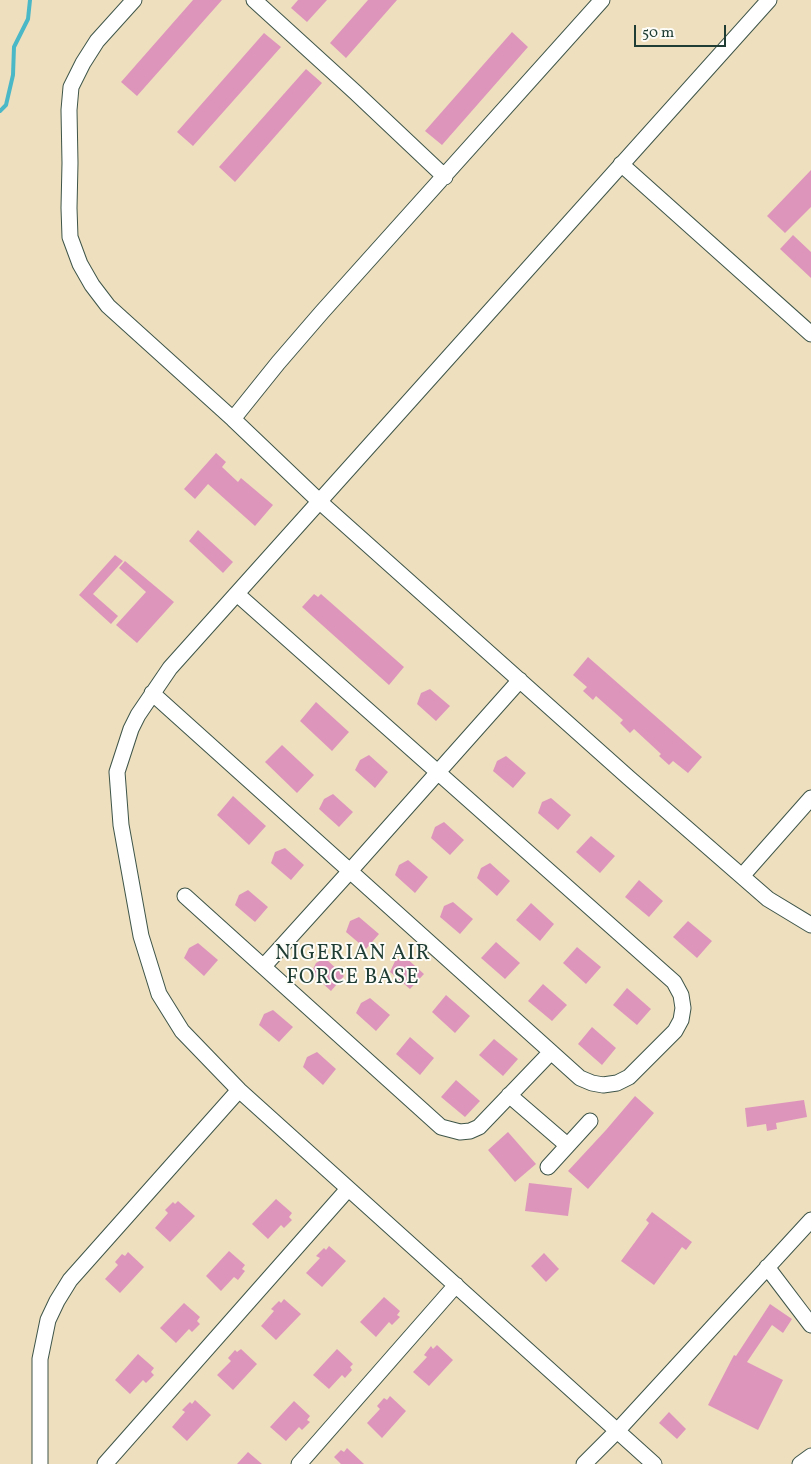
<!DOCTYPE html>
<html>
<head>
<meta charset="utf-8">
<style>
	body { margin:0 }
	#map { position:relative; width:811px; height:1464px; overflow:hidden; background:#eedfbf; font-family:Vollkorn,serif }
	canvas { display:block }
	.scale { position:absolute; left:634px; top:25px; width:92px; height:22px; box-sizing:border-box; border:2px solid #1f3d34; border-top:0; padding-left:6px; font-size:15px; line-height:18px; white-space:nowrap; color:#1f3d34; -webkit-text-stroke:4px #fdfcf7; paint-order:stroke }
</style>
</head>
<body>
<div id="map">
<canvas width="811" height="1464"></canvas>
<div class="scale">50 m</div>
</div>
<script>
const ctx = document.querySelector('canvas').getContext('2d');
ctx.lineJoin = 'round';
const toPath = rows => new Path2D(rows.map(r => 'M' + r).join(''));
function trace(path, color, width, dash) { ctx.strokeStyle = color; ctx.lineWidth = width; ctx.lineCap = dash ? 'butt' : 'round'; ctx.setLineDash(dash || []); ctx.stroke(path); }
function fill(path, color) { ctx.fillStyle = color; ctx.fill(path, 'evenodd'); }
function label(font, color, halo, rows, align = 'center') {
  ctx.font = font + ' Vollkorn,serif'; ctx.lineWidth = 4; ctx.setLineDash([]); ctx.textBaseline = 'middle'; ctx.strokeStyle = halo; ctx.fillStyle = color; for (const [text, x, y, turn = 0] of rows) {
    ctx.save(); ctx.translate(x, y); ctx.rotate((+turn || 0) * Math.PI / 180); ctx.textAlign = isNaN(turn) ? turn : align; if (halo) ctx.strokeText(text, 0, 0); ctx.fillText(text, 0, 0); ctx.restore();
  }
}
const stream = toPath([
	[0,111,6,105,13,75,14,47,28,19,30,0]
]);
const building = toPath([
	[193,0,222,0,137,96,121,82],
	[298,0,327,0,307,22,291,8],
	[368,0,397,0,346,58,330,43],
	[512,32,528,47,442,145,425,131],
	[264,33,281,47,193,146,177,132],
	[306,69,322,83,235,182,219,167],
	[811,170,811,207,785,233,767,216],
	[793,235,811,252,811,278,780,249],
	[216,453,226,462,222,467,238,482,241,478,273,505,255,526,208,484,195,499,184,489],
	[198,530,233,562,223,573,189,541],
	[115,555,123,561,93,594,118,616,111,624,79,595],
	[125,561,174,602,137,643,116,625,146,592,119,568],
	[314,594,318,597,321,594,404,667,389,685,302,607],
	[588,657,702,757,688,773,673,761,669,765,659,756,661,754,634,729,630,733,620,723,623,720,596,696,593,700,583,691,587,687,573,675],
	[430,689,450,706,436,721,417,704,421,693],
	[316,702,349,732,332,751,300,721],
	[282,745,314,775,297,793,265,762],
	[369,755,388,772,375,788,355,770,360,760],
	[506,756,526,773,513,788,493,771,497,761],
	[333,794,353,812,339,827,319,809,324,799],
	[233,796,266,826,249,845,217,815],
	[551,798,571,815,558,830,538,813,542,802],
	[444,822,464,840,450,855,431,838,435,827],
	[591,836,615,856,600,873,576,852],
	[285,848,304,865,291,880,271,863,275,852],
	[408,860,428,877,415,893,395,875,399,865],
	[490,863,510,881,497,896,477,878,481,868],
	[639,880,663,901,649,917,625,897],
	[248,890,268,907,255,922,235,905,239,895],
	[453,902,473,919,460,934,440,917,444,906],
	[531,903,554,924,540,941,516,920],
	[359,917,379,934,366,949,346,932,350,921],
	[688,921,712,941,697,958,673,937],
	[496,942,520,963,505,979,481,958],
	[198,943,218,960,204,976,184,958,189,948],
	[577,947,601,967,586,984,563,963],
	[404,956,424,974,410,989,390,972,395,961],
	[325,958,344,976,331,991,311,973,316,963],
	[543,984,567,1005,552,1021,528,1001],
	[627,988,651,1009,637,1025,613,1005],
	[446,995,470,1016,455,1033,432,1012],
	[370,998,390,1015,376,1031,356,1013,361,1003],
	[273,1010,293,1027,279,1042,259,1025,264,1014],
	[592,1027,616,1048,602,1065,578,1044],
	[410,1037,434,1058,420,1075,396,1054],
	[494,1039,518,1059,503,1076,479,1055],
	[317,1052,336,1069,323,1085,303,1067,307,1057],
	[456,1080,480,1101,465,1117,441,1097],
	[635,1096,654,1113,588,1189,568,1171,606,1130],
	[804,1100,807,1117,776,1123,777,1129,767,1131,766,1124,747,1127,745,1108],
	[508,1132,536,1164,515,1182,488,1150],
	[529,1183,572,1188,568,1216,525,1211],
	[276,1199,292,1213,289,1217,292,1220,284,1228,281,1225,268,1239,252,1224],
	[178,1201,195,1216,170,1242,155,1228,168,1213,165,1210,173,1202,175,1204],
	[652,1212,692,1242,686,1250,682,1247,654,1285,621,1261,649,1223,646,1220],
	[329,1246,346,1261,322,1287,306,1273,320,1258,316,1256,324,1248,326,1250],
	[229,1251,245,1265,242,1269,245,1271,238,1280,234,1277,221,1291,206,1276],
	[128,1252,144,1267,120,1293,105,1279,118,1265,115,1262,122,1254,125,1256],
	[544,1253,559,1269,546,1282,531,1266],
	[384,1297,400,1311,397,1315,400,1317,392,1325,389,1322,376,1337,360,1322],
	[284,1299,301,1314,276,1340,261,1326,274,1311,271,1309,279,1301,281,1303],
	[184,1303,200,1317,197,1321,200,1324,192,1332,189,1329,176,1343,160,1328],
	[770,1304,792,1319,783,1333,772,1325,747,1362,783,1380,758,1430,708,1405,734,1355,736,1356],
	[437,1345,453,1360,429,1386,413,1372,427,1357,424,1355,431,1346,433,1349],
	[241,1349,257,1364,233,1390,217,1375,231,1361,228,1358,235,1350,237,1352],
	[337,1349,353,1364,350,1367,352,1370,345,1378,342,1375,329,1389,313,1375],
	[138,1354,154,1368,151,1372,154,1375,146,1383,143,1380,130,1394,115,1380],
	[390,1396,406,1411,382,1438,367,1423,380,1409,377,1406,384,1398,387,1400],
	[195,1400,211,1415,187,1441,172,1427,185,1412,182,1410,190,1402,192,1404],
	[294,1401,310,1416,307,1420,310,1422,302,1430,299,1427,286,1441,270,1427],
	[669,1412,686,1429,677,1439,659,1423],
	[347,1448,364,1464,341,1464,334,1457,341,1450,344,1452],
	[248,1452,262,1464,237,1464]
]);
const street = toPath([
	[134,0,97,41,83,63,71,87,69,110,70,163,69,208,70,237,80,264,92,285,108,306,233,419,320,502,629,778,768,899,811,925],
	[254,0,355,92,445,177],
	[621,164,811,334],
	[233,419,278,363,322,312,602,0],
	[152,693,580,1078,592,1083,603,1085,617,1083,629,1077,675,1031,681,1020,683,1008,681,995,674,982,237,594],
	[742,876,811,798],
	[185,896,441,1127,460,1132,470,1131,479,1127,551,1052],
	[264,966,350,871,520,680],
	[509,1095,567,1145],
	[548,1167,590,1121],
	[767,1267,811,1325],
	[40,1464,40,1359,48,1320,57,1301,70,1280,239,1090],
	[105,1464,348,1189],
	[299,1464,456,1285],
	[584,1464,618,1430,811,1220],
	[654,1464,239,1090,182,1031,159,994,141,936,121,825,117,772,131,729,138,715,170,668,769,0],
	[800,1464,811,1456]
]);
const neighbourhoodNames = [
	["NIGERIAN AIR",353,955],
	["FORCE BASE",353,979]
];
trace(stream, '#4bb8c7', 4);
fill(building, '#de95bb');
trace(street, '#3e5549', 17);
trace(street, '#fff', 15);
ctx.letterSpacing = '1px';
label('21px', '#1f3d34', '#fdfcf7', neighbourhoodNames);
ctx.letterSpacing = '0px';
</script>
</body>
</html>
